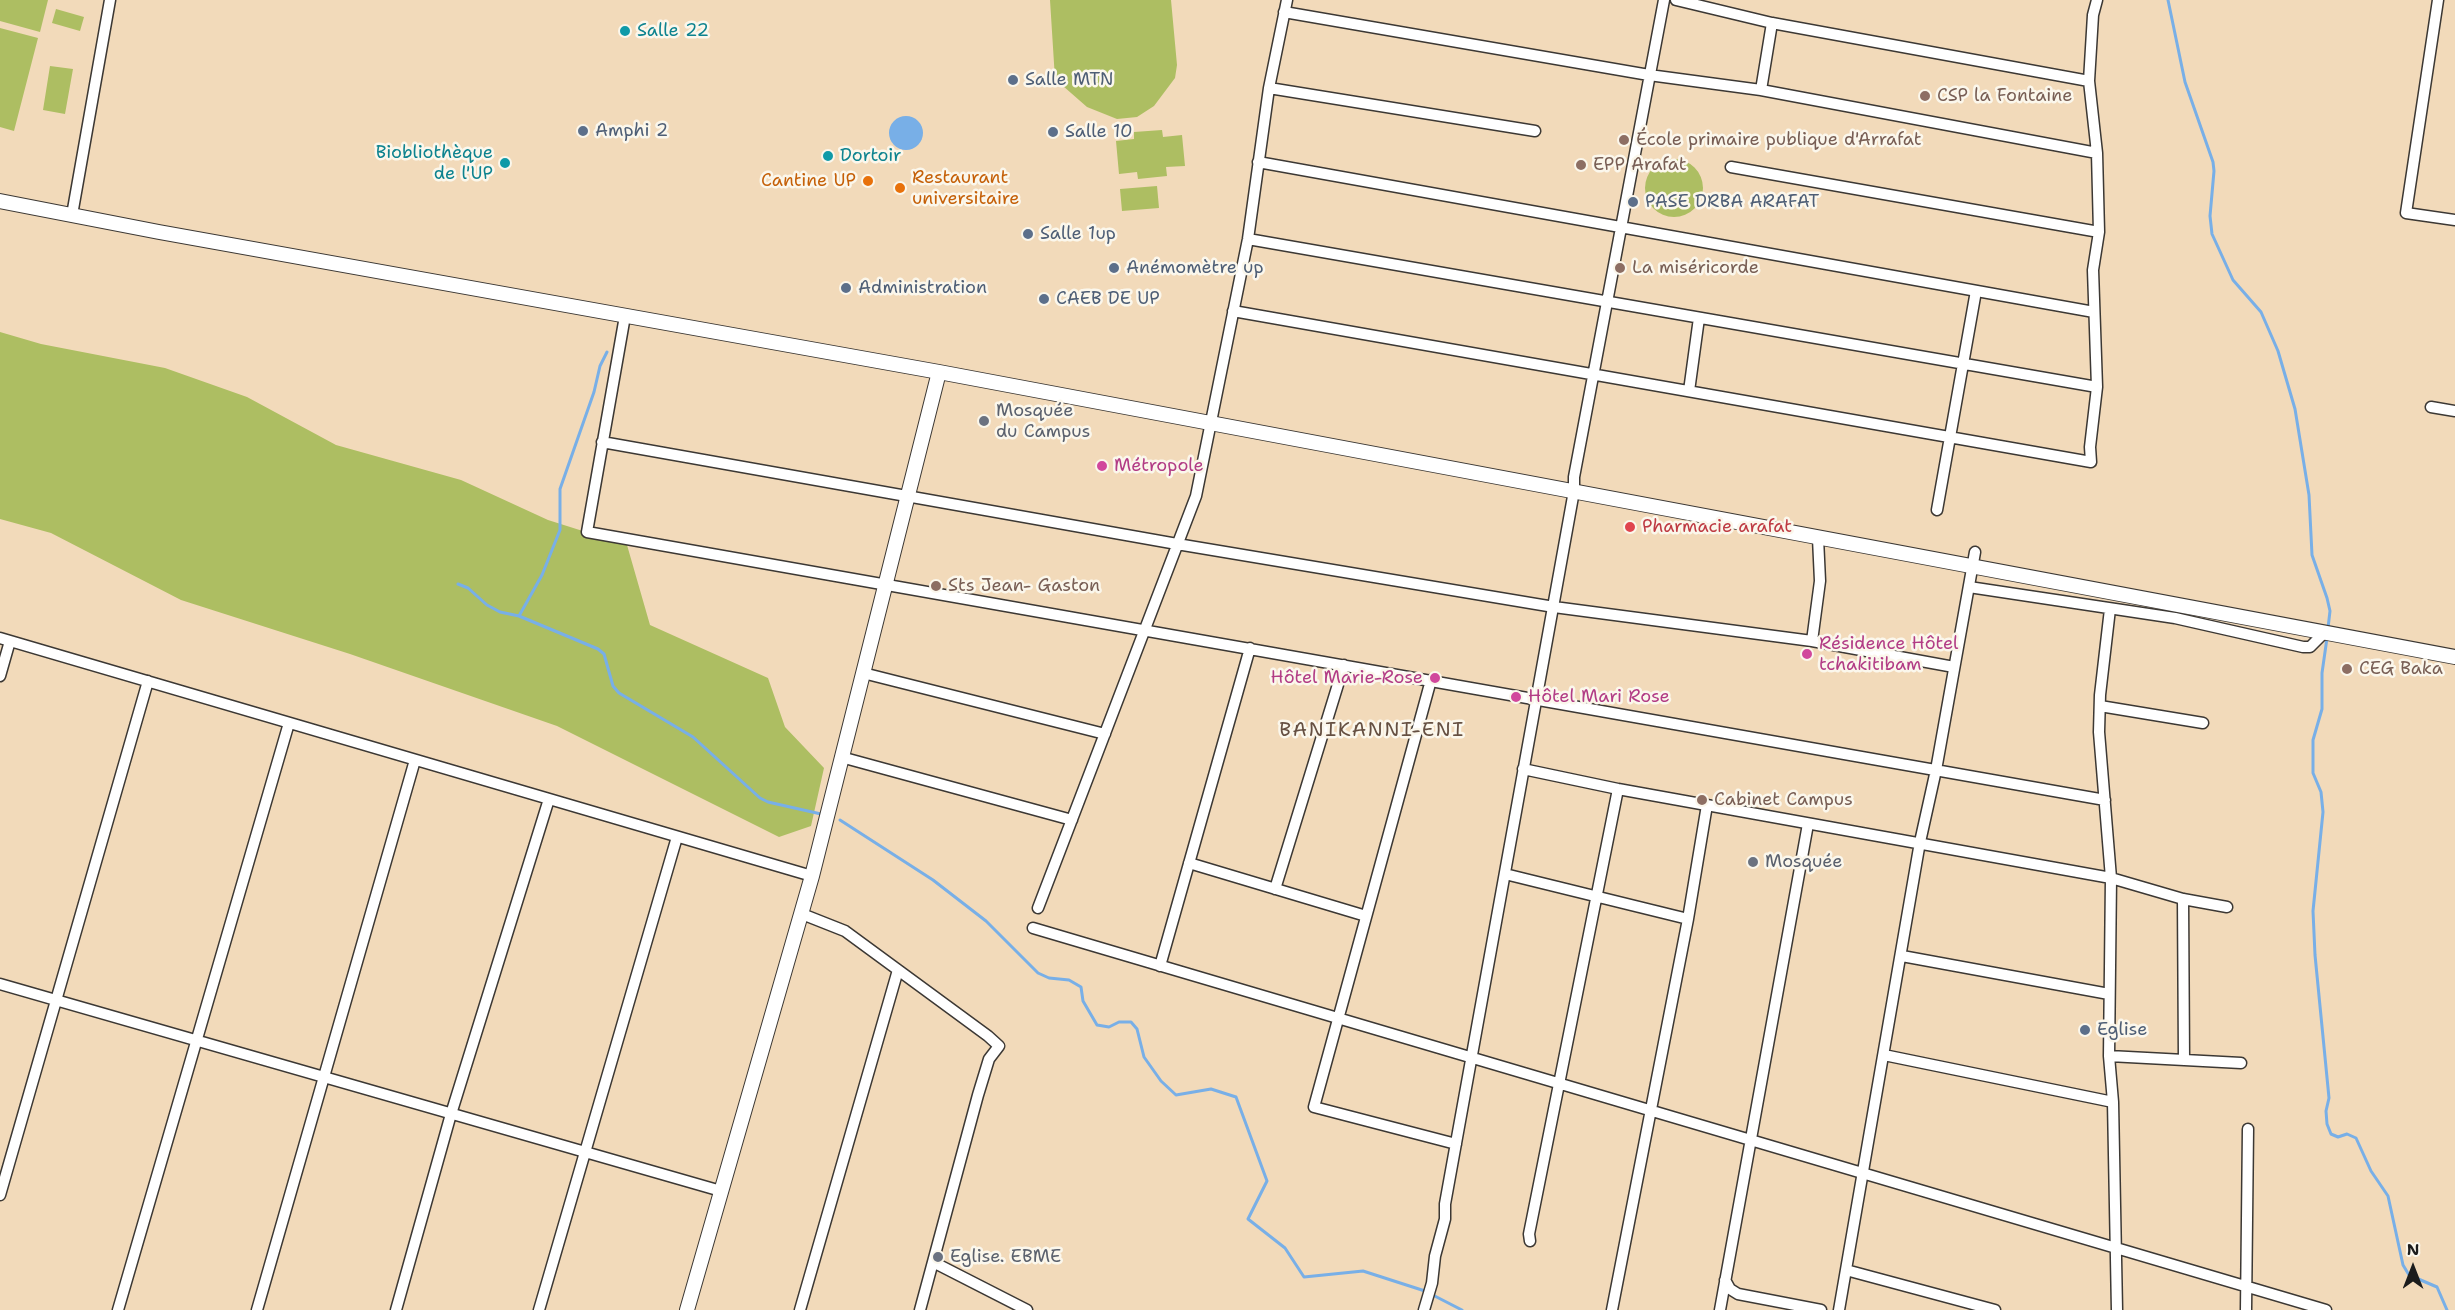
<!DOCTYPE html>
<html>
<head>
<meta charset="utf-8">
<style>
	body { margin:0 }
	#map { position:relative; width:2455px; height:1310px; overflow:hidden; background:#f2daba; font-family:"Shantell Sans",sans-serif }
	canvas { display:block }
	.north { position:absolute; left:2383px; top:1238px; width:60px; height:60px; -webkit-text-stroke:4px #fbf7ec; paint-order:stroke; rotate:0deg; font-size:16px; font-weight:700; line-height:24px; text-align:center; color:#1c1c1c }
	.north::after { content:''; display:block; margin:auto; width:21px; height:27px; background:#1c1c1c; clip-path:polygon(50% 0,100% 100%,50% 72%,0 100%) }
</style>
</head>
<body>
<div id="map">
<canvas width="2455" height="1310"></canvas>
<div class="north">N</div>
</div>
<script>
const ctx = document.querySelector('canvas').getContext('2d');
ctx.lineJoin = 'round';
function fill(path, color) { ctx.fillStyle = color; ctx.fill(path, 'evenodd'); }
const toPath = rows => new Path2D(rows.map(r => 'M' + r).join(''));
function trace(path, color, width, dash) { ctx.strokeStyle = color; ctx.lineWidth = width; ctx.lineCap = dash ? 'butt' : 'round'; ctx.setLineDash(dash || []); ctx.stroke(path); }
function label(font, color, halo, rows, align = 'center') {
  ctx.font = font + ' "Shantell Sans",sans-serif'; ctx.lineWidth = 5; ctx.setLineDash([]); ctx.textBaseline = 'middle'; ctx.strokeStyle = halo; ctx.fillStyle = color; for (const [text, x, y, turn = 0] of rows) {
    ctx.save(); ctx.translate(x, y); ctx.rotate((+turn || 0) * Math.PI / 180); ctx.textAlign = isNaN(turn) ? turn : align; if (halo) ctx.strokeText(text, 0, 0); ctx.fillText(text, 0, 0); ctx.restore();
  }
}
const green = toPath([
	[0,0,48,0,40,32,0,21],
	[1050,0,1171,0,1177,65,1175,78,1154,106,1137,117,1117,119,1087,107,1055,79],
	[56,9,84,17,80,31,52,23],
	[0,28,38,38,14,131,0,127],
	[50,66,73,69,65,114,43,110],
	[1162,130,1163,137,1182,135,1185,166,1166,167,1167,176,1138,179,1137,172,1119,174,1116,141,1134,139,1134,132],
	'1645 188a29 29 0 1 1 58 0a29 29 0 1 1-58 0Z',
	[1157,186,1159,208,1122,211,1120,189],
	[0,332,41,344,165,368,247,397,336,445,461,480,548,520,627,545,650,625,768,678,785,727,824,768,811,826,779,837,557,726,350,654,181,600,51,533,0,519]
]);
const water = toPath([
	'889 133a17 17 0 1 1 34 0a17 17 0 1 1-34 0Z'
]);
const stream = toPath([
	[2168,0,2185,82,2213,162,2214,171,2210,216,2212,234,2233,280,2261,312,2278,351,2295,409,2309,495,2312,555,2327,598,2330,611,2328,628],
	[458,584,468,588,487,605,500,612,519,616,598,649,604,654,613,686,619,693,693,737,760,798,768,802,821,814],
	[519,616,542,575,560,530,560,489,594,392,600,366,607,352],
	[2327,638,2322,673,2322,709,2313,740,2313,773,2321,792,2323,812,2313,911,2315,955,2329,1098,2326,1111,2327,1124,2331,1134,2338,1137,2347,1134,2356,1138,2371,1171,2388,1196,2403,1265,2409,1275,2437,1287,2447,1310],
	[840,820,933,880,986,921,1038,973,1049,978,1069,980,1081,987,1083,1001,1097,1025,1109,1027,1119,1022,1131,1022,1137,1029,1144,1057,1161,1081,1176,1095,1211,1089,1236,1097,1267,1181,1248,1219,1285,1248,1304,1277,1363,1271,1425,1291,1462,1310]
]);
const street = toPath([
	[1676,0,1772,23,2089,81],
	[2438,0,2406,213,2455,220],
	[1284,12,1649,75,1761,90,2097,153],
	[1269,88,1535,131],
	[1761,90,1772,23],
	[1258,162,2094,312],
	[1731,167,2099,232],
	[72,215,110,0],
	[1248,239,2097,387],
	[1233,311,2091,462,2090,447,2097,387,2093,270,2099,232,2097,153,2089,81,2093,15,2097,0],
	[625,316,587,532,2105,800],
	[1689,391,1699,318],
	[2431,407,2455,411],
	[602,442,1177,544,1554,607,1812,641,1954,667],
	[1937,510,1976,291],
	[1969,587,2175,618,2303,647,2310,647,2324,633],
	[2110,609,2100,695,2099,732,2111,878,2109,1056,2113,1102,2117,1310],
	[0,638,812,876],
	[1812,641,1820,581,1818,538],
	[863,673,1105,734],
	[0,676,10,641],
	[1431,680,1314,1107,1456,1144],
	[2100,706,2203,723],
	[841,757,1072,820],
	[1523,769,1618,789,2111,878,2183,899,2227,907],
	[1189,863,1366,916],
	[1505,874,1688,919],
	[1275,889,1344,665],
	[2183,899,2184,1060],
	[1038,908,1196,496,1248,239,1269,88,1287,0],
	[802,914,845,931,988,1036,999,1046,989,1059,978,1095,920,1310],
	[1033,928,2326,1310],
	[1902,956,2109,994],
	[1160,966,1250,648],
	[0,984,721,1191],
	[1884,1055,2113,1102],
	[2109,1056,2241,1063],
	[0,1195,148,681],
	[1530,1241,1529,1234,1618,789],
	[933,1262,1027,1310],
	[1846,1270,1995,1310],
	[1725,1280,1730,1289,1738,1294,1821,1310],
	[118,1310,289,723],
	[257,1310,415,760],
	[396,1310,451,1114,549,799],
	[539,1310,677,837],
	[800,1310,898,970],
	[1424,1310,1432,1283,1435,1256,1445,1219,1445,1204,1574,491,1574,477,1664,0],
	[1612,1310,1688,919,1707,805],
	[1720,1310,1808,824],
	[1839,1310,1920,842,1936,770,1975,552],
	[2246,1310,2248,1129]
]);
const secondary = toPath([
	[0,201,159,232,939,372,2455,657],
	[687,1310,812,876,939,372]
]);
const markers = [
	[625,31,6,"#0f9aa8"],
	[1013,80,6,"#5c6f8a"],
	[1925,96,6,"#8d6e63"],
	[583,131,6,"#5c6f8a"],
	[1053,132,6,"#5c6f8a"],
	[1624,140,6,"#8d6e63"],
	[828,156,6,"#0f9aa8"],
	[505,163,6,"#0f9aa8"],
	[1581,165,6,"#8d6e63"],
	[868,181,6,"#e8710a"],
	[900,188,6,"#e8710a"],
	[1633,202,6,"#5c6f8a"],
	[1028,234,6,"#5c6f8a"],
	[1114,268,6,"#5c6f8a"],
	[1620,268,6,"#8d6e63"],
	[846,288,6,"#5c6f8a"],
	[1044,299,6,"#5c6f8a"],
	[984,421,6,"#6b7280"],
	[1102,466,6,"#d1479c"],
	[1630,527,6,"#e0444e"],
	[936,586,6,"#8d6e63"],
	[1807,654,6,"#d1479c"],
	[2347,669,6,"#8d6e63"],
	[1435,678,6,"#d1479c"],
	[1516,697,6,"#d1479c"],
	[1702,800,6,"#8d6e63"],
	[1753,862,6,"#6b7280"],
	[2085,1030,6,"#5c6f8a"],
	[938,1257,6,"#6b7280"]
];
const cultureNames = [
	["Salle 22",637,31],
	["Biobliothèque",493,153,"right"],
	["de l'UP",493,174,"right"],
	["Dortoir",840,156]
];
const serviceNames = [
	["Salle MTN",1025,80],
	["Amphi 2",595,131],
	["Salle 10",1065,132],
	["PASE DRBA ARAFAT",1645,202],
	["Salle 1up",1040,234],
	["Anémomètre up",1126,268],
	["Administration",858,288],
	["CAEB DE UP",1056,299],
	["Eglise",2097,1030]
];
const educationNames = [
	["CSP la Fontaine",1937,96],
	["École primaire publique d'Arrafat",1636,140],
	["EPP Arafat",1593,165],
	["La miséricorde",1632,268],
	["Sts Jean- Gaston",948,586],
	["CEG Baka",2359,669],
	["Cabinet Campus",1714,800]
];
const foodNames = [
	["Restaurant",912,178],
	["universitaire",912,199],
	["Cantine UP",856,181,"right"]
];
const worshipNames = [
	["Mosquée",996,411],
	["du Campus",996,432],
	["Mosquée",1765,862],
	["Eglise. EBME",950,1257]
];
const hotelNames = [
	["Métropole",1114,466],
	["Résidence Hôtel",1819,644],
	["tchakitibam",1819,665],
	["Hôtel Marie-Rose",1423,678,"right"],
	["Hôtel Mari Rose",1528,697]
];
const healthNames = [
	["Pharmacie arafat",1642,527]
];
const neighbourhoodNames = [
	["BANIKANNI-ENI",1372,731]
];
fill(green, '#adbe62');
fill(water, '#78afe7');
trace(stream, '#78afe7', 3);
trace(street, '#3c3834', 13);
trace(secondary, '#3c3834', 16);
trace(street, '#fff', 10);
trace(secondary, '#fff', 14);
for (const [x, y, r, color] of markers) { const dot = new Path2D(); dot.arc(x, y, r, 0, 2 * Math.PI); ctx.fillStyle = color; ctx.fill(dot); trace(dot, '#fbf7ec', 2); }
label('18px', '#0d838f', '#fbf7ec', cultureNames, 'left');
label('18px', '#4e5e75', '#fbf7ec', serviceNames, 'left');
label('18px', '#785e54', '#fbf7ec', educationNames, 'left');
label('18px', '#c56008', '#fbf7ec', foodNames, 'left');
label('18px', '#5b616d', '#fbf7ec', worshipNames, 'left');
label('18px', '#b23c85', '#fbf7ec', hotelNames, 'left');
label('18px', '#be3a42', '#fbf7ec', healthNames, 'left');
ctx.letterSpacing = '1.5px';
label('20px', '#654f41', '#fbf7ec', neighbourhoodNames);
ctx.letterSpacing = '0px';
</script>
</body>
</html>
